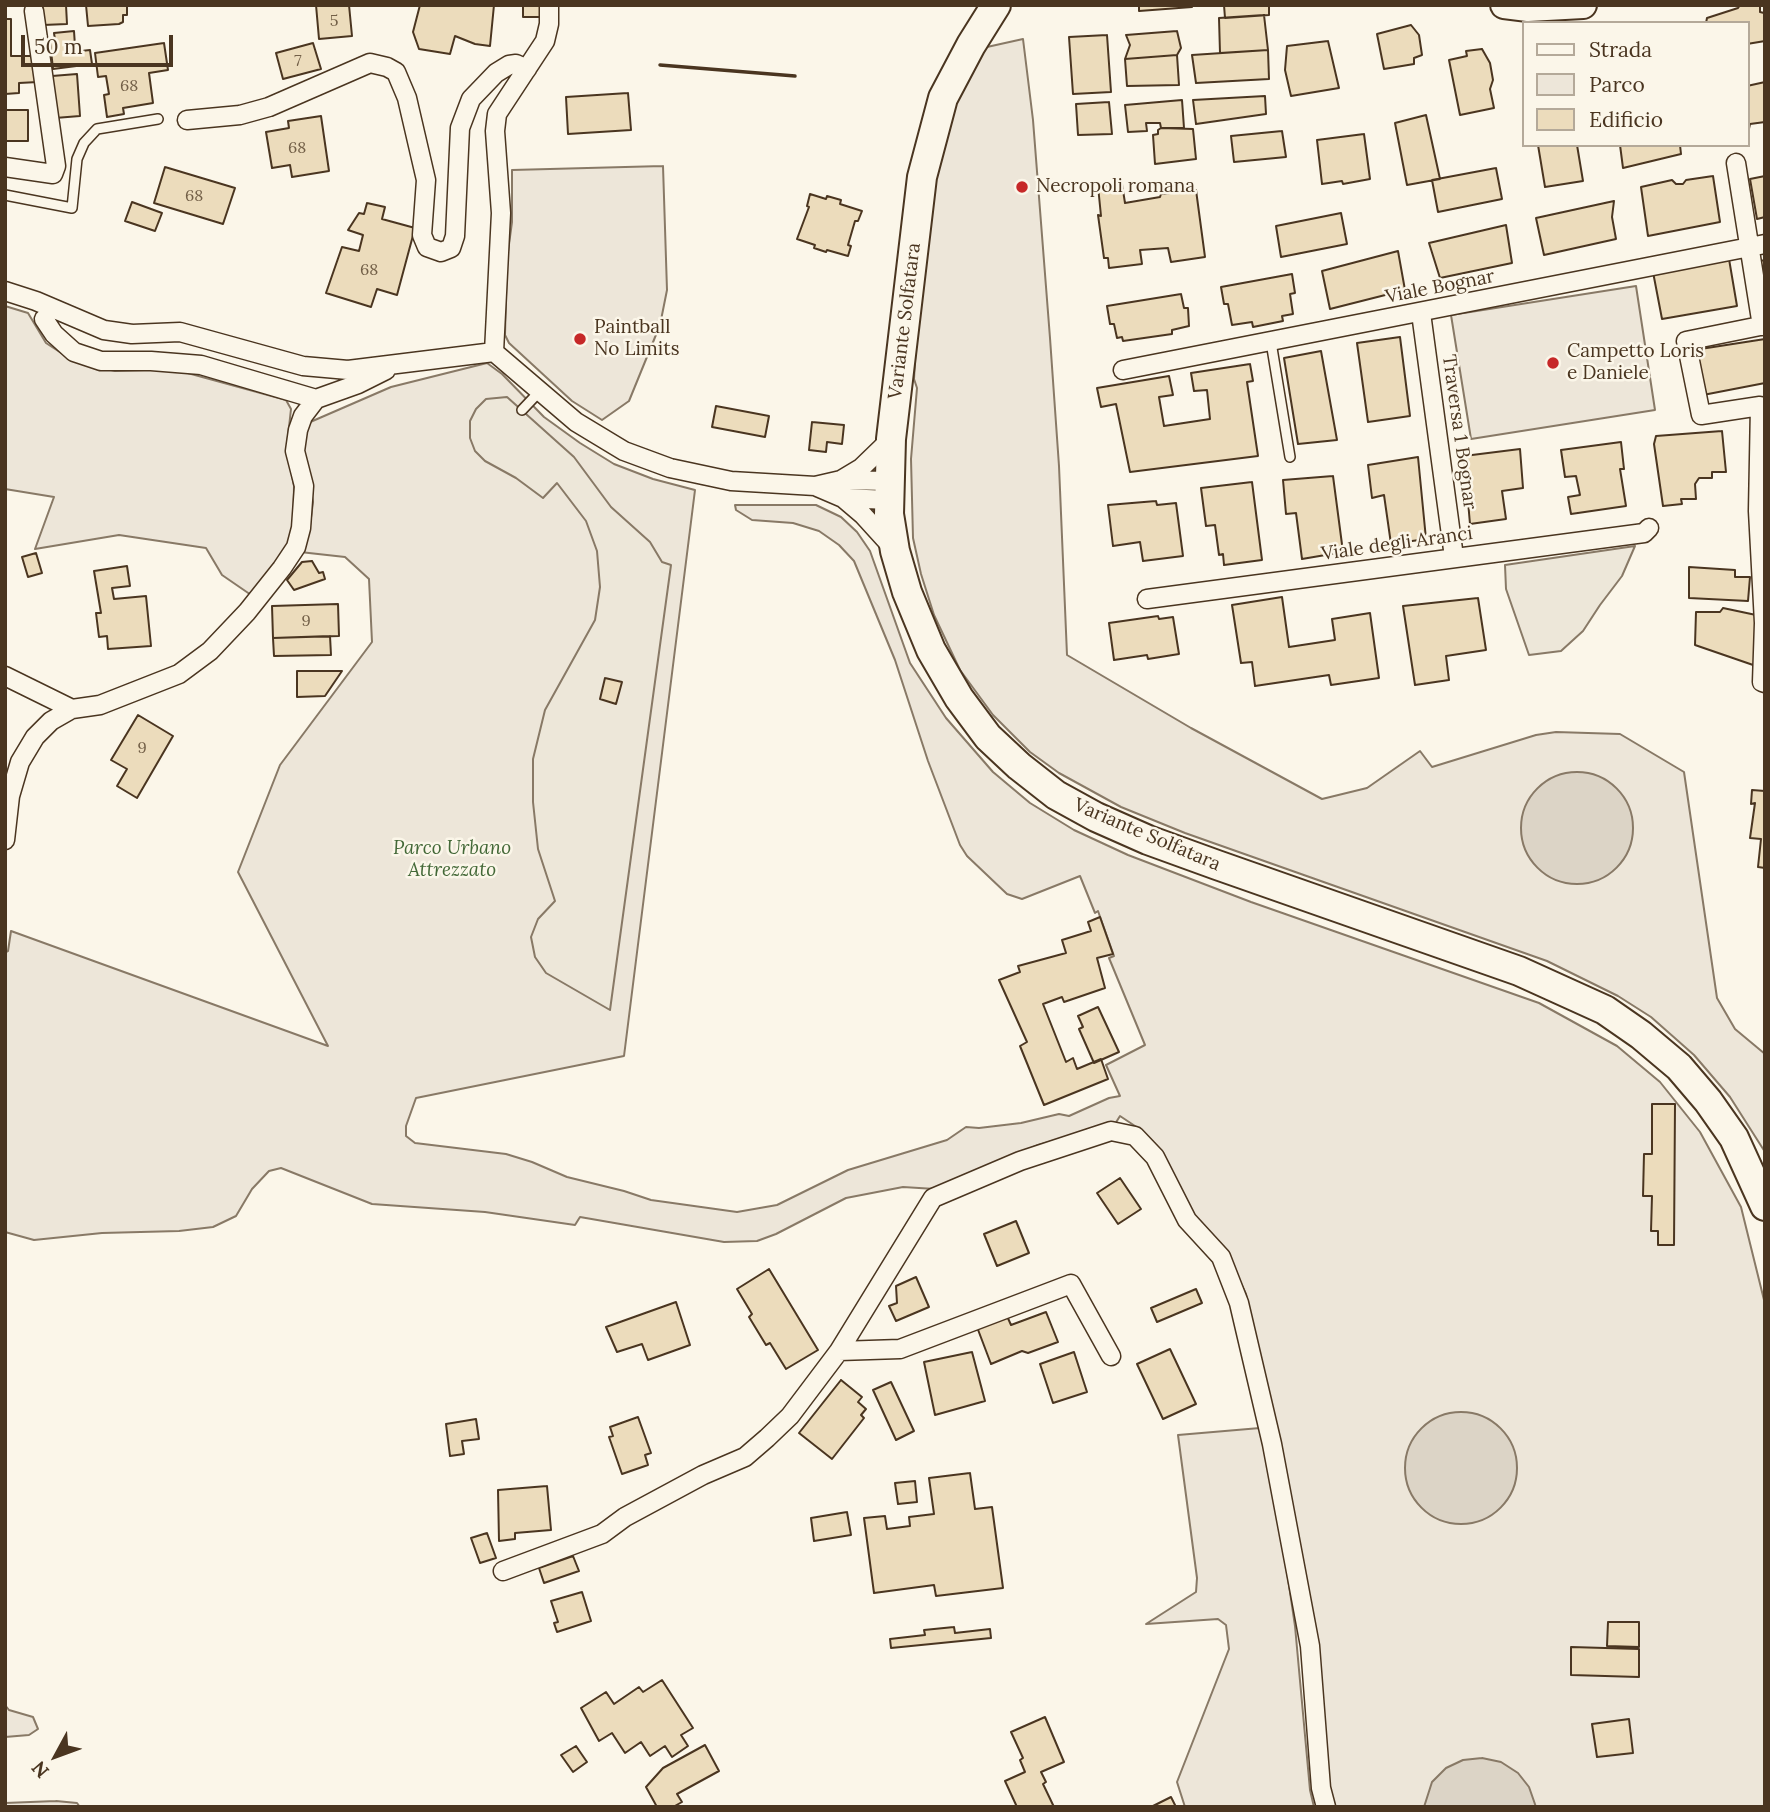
<!DOCTYPE html>
<html>
<head>
<meta charset="utf-8">
<style>
	body { margin:0 }
	#map { position:relative; width:1770px; height:1812px; overflow:hidden; background:#fbf6e9; font-family:Lora,serif }
	canvas { display:block }
	.frame { position:absolute; inset:0; border:7px solid #4a3520; pointer-events:none }
	.legend { position:absolute; left:1522px; top:21px; width:228px; height:126px; box-sizing:border-box; background:#fbf6e9; border:2px solid #b4a999; margin:0; padding:9px 12px; list-style:none; font-size:21px; color:#4a3520 }
	.legend li { display:flex; align-items:center; gap:14px; height:35px }
	.legend b { width:35px; border:2px solid #b4a999 }
	.north { position:absolute; left:21px; top:1721px; width:70px; height:70px; -webkit-text-stroke:5px #fbf6e9; paint-order:stroke; rotate:229deg; font-size:19px; font-weight:700; line-height:28px; text-align:center; color:#4a3520 }
	.north::after { content:''; display:block; margin:auto; width:24px; height:32px; background:#4a3520; clip-path:polygon(50% 0,100% 100%,50% 72%,0 100%) }
	.scale { position:absolute; left:21px; top:35px; width:152px; height:32px; box-sizing:border-box; border:4px solid #4a3520; border-top:0; padding-left:9px; font-size:21px; line-height:24px; white-space:nowrap; color:#4a3520; -webkit-text-stroke:5px #fbf6e9; paint-order:stroke }
</style>
</head>
<body>
<div id="map">
<canvas width="1770" height="1812"></canvas>
<div class="frame"></div>
<ul class="legend">
<li><b style="height:9px;background:#fbf6e9"></b>Strada</li>
<li><b style="height:19px;background:#ede6d9"></b>Parco</li>
<li><b style="height:19px;background:#ecdcbc"></b>Edificio</li>
</ul>
<div class="north">N</div>
<div class="scale">50 m</div>
</div>
<script>
const ctx = document.querySelector('canvas').getContext('2d');
ctx.lineJoin = 'round';
function fill(path, color) { ctx.fillStyle = color; ctx.fill(path, 'evenodd'); }
const toPath = rows => new Path2D(rows.map(r => 'M' + r).join(''));
function trace(path, color, width, dash) { ctx.strokeStyle = color; ctx.lineWidth = width; ctx.lineCap = dash ? 'butt' : 'round'; ctx.setLineDash(dash || []); ctx.stroke(path); }
function label(font, color, halo, rows, align = 'center') {
  ctx.font = font + ' Lora,serif'; ctx.lineWidth = 5; ctx.setLineDash([]); ctx.textBaseline = 'middle'; ctx.strokeStyle = halo; ctx.fillStyle = color; for (const [text, x, y, turn = 0] of rows) {
    ctx.save(); ctx.translate(x, y); ctx.rotate((+turn || 0) * Math.PI / 180); ctx.textAlign = isNaN(turn) ? turn : align; if (halo) ctx.strokeText(text, 0, 0); ctx.fillText(text, 0, 0); ctx.restore();
  }
}
const green = toPath([
	[1023,39,1033,120,1050,338,1059,466,1067,655,1191,728,1322,799,1367,788,1420,751,1432,767,1536,735,1556,732,1620,734,1684,772,1717,998,1735,1029,1765,1054,1765,1152,1730,1097,1694,1055,1651,1017,1618,996,1547,961,1185,833,1121,807,1059,773,1030,752,993,715,960,670,934,615,921,574,913,538,911,459,917,388,914,379,919,290,933,183,951,111,978,49,1023,39],
	[663,166,667,290,660,325,629,401,602,420,572,401,509,343,505,335,507,259,512,222,512,170,663,166],
	[1636,286,1655,410,1471,439,1451,315,1636,286],
	[5,306,28,313,46,343,72,360,115,371,173,369,286,400,291,409,287,445,294,486,293,540,254,597,222,575,206,548,119,535,35,549,54,497,5,489,5,306],
	[487,363,502,374,544,417,580,443,614,464,653,479,695,490,624,1056,416,1098,406,1126,406,1136,415,1143,506,1154,532,1162,567,1177,624,1191,651,1200,737,1212,777,1205,848,1170,947,1140,966,1127,979,1128,1021,1123,1059,1114,1069,1116,1109,1098,1120,1096,1106,1065,1145,1045,1109,958,1114,956,1098,911,1095,913,1080,876,1022,899,1007,894,967,856,960,845,928,761,895,660,854,561,839,545,819,531,793,523,752,520,736,510,735,505,816,505,841,517,857,532,870,551,910,663,946,718,993,772,1030,803,1074,830,1128,855,1251,902,1539,1003,1617,1046,1660,1082,1700,1132,1741,1207,1765,1304,1765,1807,1334,1807,1328,1789,1285,1483,1246,1294,1230,1261,1199,1223,1141,1130,1120,1116,1115,1124,1038,1145,935,1189,903,1187,846,1198,776,1234,757,1241,724,1242,580,1217,575,1225,485,1212,372,1204,281,1168,269,1171,252,1189,236,1216,213,1227,179,1231,102,1233,34,1240,5,1232,5,953,8,951,11,931,328,1046,238,872,280,765,372,642,369,579,345,557,300,552,309,533,313,502,302,438,308,423,391,387,487,363],
	[1260,1428,1284,1551,1295,1626,1310,1790,1314,1807,1185,1807,1177,1782,1229,1649,1226,1625,1218,1619,1146,1624,1196,1592,1197,1578,1178,1435,1260,1428],
	[5,1705,9,1710,33,1717,38,1729,29,1735,5,1737,5,1705],
	[56,1801,77,1803,80,1807,5,1807,5,1803,56,1801]
]);
const parking = toPath([
	[507,397,574,457,611,507,650,542,662,562,671,565,610,1010,546,973,535,957,531,937,538,919,555,901,538,849,533,802,533,759,545,710,595,620,600,587,597,551,586,521,557,483,543,498,516,478,485,461,475,451,470,438,470,421,476,409,486,399,507,397],
	[1635,546,1622,576,1600,605,1583,631,1561,651,1529,655,1506,589,1505,565,1635,546]
]);
const water = toPath([
	'1521 828a56 56 0 1 1 112 0a56 56 0 1 1-112 0Z',
	'1405 1468a56 56 0 1 1 112 0a56 56 0 1 1-112 0Z',
	[1482,1758,1501,1762,1518,1773,1529,1787,1536,1807,1424,1807,1432,1782,1446,1768,1463,1760,1482,1758]
]);
const building = toPath([
	[42,5,66,5,67,24,43,25,42,5],
	[86,5,127,5,127,15,123,15,123,22,119,24,88,26,86,5],
	[316,5,349,5,352,36,319,39,316,5],
	[420,5,494,5,490,46,475,44,455,36,450,54,419,49,413,32,420,5],
	[523,5,542,5,543,17,523,17,523,5],
	[1139,5,1192,5,1192,7,1139,11,1139,5],
	[1224,5,1269,5,1269,15,1225,18,1224,5],
	[1740,5,1760,5,1760,12,1764,13,1765,41,1747,44,1747,23,1706,23,1707,18,1738,8,1740,5],
	[1264,15,1268,50,1220,53,1219,18,1264,15],
	[5,19,11,19,11,56,35,56,38,82,19,83,19,93,5,94,5,19],
	[1411,25,1419,35,1422,55,1414,58,1414,64,1384,69,1377,34,1411,25],
	[74,31,75,46,81,51,90,50,92,64,53,69,50,41,55,40,54,33,74,31],
	[1177,31,1181,48,1177,55,1125,59,1130,45,1126,35,1177,31],
	[1107,35,1111,92,1073,94,1069,37,1107,35],
	[1328,41,1339,88,1291,96,1285,70,1287,46,1328,41],
	[164,43,168,70,149,73,153,103,123,108,124,114,107,117,104,95,109,94,106,76,98,77,95,53,164,43],
	[313,43,321,69,283,79,276,53,313,43],
	[1482,49,1490,63,1493,80,1490,89,1494,108,1460,115,1449,60,1467,56,1466,51,1482,49],
	[1268,50,1269,79,1196,83,1192,55,1268,50],
	[1177,55,1179,85,1127,86,1125,59,1177,55],
	[77,74,80,116,55,118,52,76,77,74],
	[1765,82,1765,122,1750,124,1747,138,1747,86,1765,82],
	[628,93,631,130,568,134,566,97,628,93],
	[1265,96,1266,114,1196,124,1193,100,1265,96],
	[1182,100,1184,128,1161,128,1160,123,1146,123,1147,131,1128,132,1125,105,1182,100],
	[1109,102,1112,134,1078,135,1076,104,1109,102],
	[5,110,28,110,28,141,5,141,5,110],
	[1426,115,1440,179,1407,185,1395,123,1426,115],
	[321,116,329,171,292,177,290,165,272,168,266,132,289,128,288,121,321,116],
	[1161,128,1193,129,1196,159,1155,164,1153,135,1158,134,1158,130,1161,128],
	[1282,131,1286,157,1234,162,1231,136,1282,131],
	[1364,134,1370,179,1343,184,1342,181,1322,184,1317,140,1364,134],
	[1538,145,1577,145,1583,181,1545,187,1538,145],
	[1620,145,1680,145,1681,154,1623,168,1620,145],
	[165,167,235,188,223,224,154,203,165,167],
	[1496,168,1502,199,1438,212,1432,180,1496,168],
	[1713,176,1720,222,1648,236,1641,187,1672,180,1676,184,1683,184,1686,180,1713,176],
	[1765,176,1765,217,1757,219,1750,179,1765,176],
	[1122,184,1125,203,1160,197,1161,194,1196,190,1205,257,1171,262,1168,248,1140,250,1142,264,1109,268,1108,258,1104,258,1098,215,1101,216,1098,186,1122,184],
	[810,194,826,199,827,196,841,200,840,204,862,211,858,221,855,221,848,245,851,246,848,256,827,250,826,252,814,248,815,245,797,239,809,207,807,206,810,194],
	[1614,201,1612,217,1616,239,1544,255,1536,218,1614,201],
	[132,202,162,213,155,231,125,221,132,202],
	[367,203,385,207,382,219,415,228,397,295,377,289,371,307,326,293,342,247,359,251,363,235,348,230,359,213,364,214,367,203],
	[1341,213,1347,244,1281,257,1276,226,1341,213],
	[1506,225,1512,263,1440,278,1429,243,1506,225],
	[1398,251,1405,290,1330,309,1322,271,1398,251],
	[1729,259,1737,306,1662,319,1653,272,1729,259],
	[1765,260,1765,286,1760,261,1765,260],
	[1292,274,1295,293,1290,294,1293,314,1282,316,1283,321,1253,327,1252,322,1232,325,1228,304,1224,304,1221,287,1292,274],
	[1181,294,1184,308,1188,308,1189,326,1172,330,1172,334,1123,341,1122,337,1117,338,1114,324,1110,324,1107,306,1181,294],
	[1400,337,1410,416,1368,422,1357,343,1400,337],
	[1765,339,1765,383,1703,395,1694,350,1765,339],
	[1321,351,1337,440,1298,444,1284,358,1321,351],
	[1250,364,1253,381,1247,382,1258,456,1130,472,1116,404,1101,407,1097,388,1169,376,1173,395,1159,397,1164,426,1210,419,1207,390,1194,391,1191,373,1250,364],
	[716,406,769,416,765,437,712,427,716,406],
	[812,422,844,425,842,444,827,442,826,452,809,450,812,422],
	[1722,431,1726,472,1712,472,1712,478,1699,478,1695,484,1696,499,1681,499,1682,504,1663,506,1654,444,1656,436,1722,431],
	[1621,442,1624,469,1620,469,1626,506,1571,514,1568,497,1580,495,1576,476,1565,477,1561,450,1621,442],
	[1520,449,1523,488,1502,491,1506,519,1470,524,1464,456,1520,449],
	[1418,457,1426,539,1391,544,1384,495,1372,498,1368,465,1418,457],
	[1333,476,1343,552,1302,559,1296,513,1286,514,1283,480,1333,476],
	[1252,482,1262,560,1224,565,1223,554,1219,555,1215,525,1206,526,1201,488,1252,482],
	[1156,501,1157,505,1176,503,1183,556,1143,561,1140,542,1113,546,1108,505,1156,501],
	[36,553,42,573,28,577,22,557,36,553],
	[312,561,319,573,323,572,325,579,294,590,287,580,302,562,312,561],
	[127,566,130,586,112,588,114,599,146,596,151,646,108,649,107,636,99,637,96,613,101,613,94,571,127,566],
	[1689,567,1735,570,1735,577,1750,577,1748,601,1689,598,1689,567],
	[1282,597,1289,647,1335,640,1332,619,1370,613,1379,678,1331,685,1329,675,1255,686,1252,662,1241,663,1232,605,1282,597],
	[1478,598,1486,650,1446,656,1449,680,1415,685,1403,606,1478,598],
	[338,604,339,636,273,638,272,606,338,604],
	[1723,608,1756,615,1756,666,1695,645,1696,612,1720,612,1723,608],
	[1158,616,1159,619,1173,617,1179,654,1148,659,1147,655,1114,660,1109,623,1158,616],
	[330,636,331,655,274,656,273,638,330,636],
	[297,671,342,671,325,696,297,697,297,671],
	[605,678,622,682,616,704,600,699,605,678],
	[138,715,173,736,137,798,117,786,127,769,111,760,138,715],
	[1752,790,1765,791,1765,868,1758,867,1761,839,1750,838,1755,803,1751,804,1752,790],
	[1100,917,1113,954,1097,958,1105,988,1064,1002,1062,997,1043,1004,1066,1062,1073,1058,1077,1069,1101,1059,1108,1079,1044,1105,1020,1046,1027,1042,999,980,1020,972,1018,966,1066,953,1062,940,1091,931,1088,922,1100,917],
	[1098,1007,1119,1052,1094,1063,1079,1029,1083,1027,1078,1016,1098,1007],
	[1652,1104,1675,1104,1674,1245,1658,1245,1658,1231,1651,1231,1652,1196,1643,1196,1644,1154,1652,1154,1652,1104],
	[1120,1178,1141,1209,1118,1224,1097,1193,1120,1178],
	[1016,1221,1029,1253,997,1266,984,1234,1016,1221],
	[769,1269,818,1350,786,1369,770,1343,766,1345,749,1317,752,1314,737,1289,769,1269],
	[916,1277,929,1307,896,1321,889,1306,897,1303,896,1286,916,1277],
	[1196,1289,1202,1303,1157,1322,1151,1308,1196,1289],
	[676,1302,690,1345,648,1360,642,1344,617,1352,606,1327,676,1302],
	[1046,1312,1058,1342,1028,1353,1022,1351,991,1364,977,1327,1007,1316,1011,1325,1046,1312],
	[1170,1349,1196,1404,1163,1419,1137,1364,1170,1349],
	[972,1352,985,1401,935,1415,924,1362,972,1352],
	[1074,1352,1087,1392,1053,1403,1040,1364,1074,1352],
	[841,1380,862,1397,858,1402,866,1409,861,1415,864,1418,832,1459,799,1433,841,1380],
	[891,1382,914,1431,896,1440,873,1390,891,1382],
	[638,1417,651,1453,645,1455,648,1465,622,1474,609,1437,613,1436,610,1427,638,1417],
	[476,1419,479,1439,462,1441,464,1454,450,1456,446,1424,476,1419],
	[970,1473,975,1509,992,1507,1003,1588,936,1596,934,1585,874,1593,864,1518,885,1516,887,1529,910,1526,909,1517,934,1514,929,1478,970,1473],
	[915,1481,917,1502,898,1504,895,1483,915,1481],
	[547,1486,551,1530,515,1533,515,1539,499,1541,498,1490,547,1486],
	[847,1512,851,1535,814,1541,811,1518,847,1512],
	[487,1533,496,1558,480,1563,471,1538,487,1533],
	[573,1556,579,1571,544,1583,539,1568,573,1556],
	[582,1592,591,1621,557,1632,554,1623,558,1622,551,1601,582,1592],
	[1608,1622,1639,1622,1639,1647,1607,1646,1608,1622],
	[954,1627,955,1633,990,1629,991,1638,891,1648,890,1639,925,1635,924,1630,954,1627],
	[1571,1647,1639,1649,1639,1677,1571,1675,1571,1647],
	[662,1680,693,1728,681,1735,688,1746,672,1757,665,1746,650,1756,641,1742,625,1753,612,1733,599,1741,581,1708,606,1692,614,1704,639,1687,643,1692,662,1680],
	[1045,1717,1064,1762,1041,1772,1046,1782,1043,1784,1054,1807,1017,1807,1005,1781,1025,1772,1020,1760,1023,1758,1011,1732,1045,1717],
	[1629,1719,1633,1753,1597,1757,1592,1724,1629,1719],
	[705,1745,719,1771,677,1794,682,1802,673,1807,657,1807,646,1787,663,1768,705,1745],
	[576,1746,587,1762,573,1772,561,1755,576,1746],
	[1171,1797,1176,1807,1151,1807,1171,1797]
]);
const service = toPath([
	[5,195,72,208,77,159,84,143,97,129,158,119],
	[1271,342,1290,457],
	[522,410,540,391]
]);
const minor = toPath([
	[549,5,549,24,545,41,497,114,495,131,501,213,494,352,576,422,624,451,670,468,731,481,815,486,841,480,861,468,891,439],
	[187,120,240,115,269,107,370,63,387,67,396,72,407,98,426,180,422,235,427,247,441,252,451,248,455,236,460,128,471,99,496,73,509,65,516,64,527,69],
	[1736,163,1762,326],
	[5,167,53,174,56,166,34,11],
	[5,291,36,301,104,330,132,334,180,332,303,366,348,370,494,352],
	[1421,313,1454,557],
	[44,319,54,334,74,352,101,361,151,361,201,365,316,399,358,384,386,370],
	[1765,325,1686,341,1701,415,1760,406,1758,511,1764,623,1762,682,1765,683],
	[1123,370,1765,244],
	[841,480,889,481],
	[815,486,843,498,863,515,893,548],
	[843,498,889,500],
	[1147,599,1644,533,1649,528],
	[5,676,72,709],
	[5,840,10,796,20,762,35,737,51,721,72,709,100,705,179,674,210,651,247,612,282,568,296,547,301,528,304,486,295,451,298,430,303,416,316,399],
	[839,1351,900,1349,1071,1284,1111,1356],
	[503,1571,602,1534,625,1517,703,1475,745,1457,767,1438,790,1416,839,1351,933,1198,1020,1161,1111,1131,1135,1136,1155,1157,1187,1220,1221,1257,1239,1303,1272,1444,1310,1646,1321,1788,1326,1807]
]);
const secondary = toPath([
	[1504,5,1528,8,1583,5]
]);
const primary = toPath([
	[996,5,971,45,943,98,922,177,891,439,889,514,895,551,907,592,931,650,959,698,988,737,1019,766,1056,795,1096,817,1148,840,1217,865,1519,971,1605,1010,1641,1035,1679,1067,1708,1101,1734,1138,1765,1206]
]);
const wall = toPath([
	[660,65,795,76]
]);
const markers = [
	[1022,187,7,"#c62828"],
	[580,339,7,"#c62828"],
	[1553,363,7,"#c62828"]
];
const numberNames = [
	["5",334,21],
	["7",298,61],
	["68",129,86],
	["68",297,148],
	["68",194,196],
	["68",369,270],
	["9",306,621],
	["9",142,748]
];
const poiNames = [
	["Necropoli romana",1036,187],
	["Paintball",594,328],
	["No Limits",594,350],
	["Campetto Loris",1567,352],
	["e Daniele",1567,374]
];
const streetNames = [
	["Viale Bognar",1440,287,-11],
	["Variante Solfatara",905,321,-83],
	["Traversa 1 Bognar",1459,432,82],
	["Viale degli Aranci",1397,544,-8],
	["Variante Solfatara",1147,835,23]
];
const parkNames = [
	["Parco Urbano",452,849],
	["Attrezzato",452,871]
];
fill(green, '#ede6d9');
trace(green, '#887966', 2);
fill(parking, '#ede7d9');
trace(parking, '#887966', 2);
fill(water, '#dcd4c6');
trace(water, '#887966', 2);
fill(building, '#ecdcbc');
trace(building, '#4a3520', 2);
trace(service, '#4a3520', 12);
trace(minor, '#4a3520', 21);
trace(secondary, '#4a3520', 30);
trace(primary, '#4a3520', 32);
trace(service, '#fbf6e9', 9);
trace(minor, '#fbf6e9', 18);
trace(secondary, '#fbf6e9', 26);
trace(primary, '#fbf6e9', 28);
trace(wall, '#4a3520', 3.5);
for (const [x, y, r, color] of markers) { const dot = new Path2D(); dot.arc(x, y, r, 0, 2 * Math.PI); ctx.fillStyle = color; ctx.fill(dot); trace(dot, '#fbf6e9', 2.5); }
label('16px', '#725f47', null, numberNames);
label('19px', '#4a3520', '#fbf6e9', poiNames, 'left');
label('19px', '#4a3520', '#fbf6e9', streetNames);
label('italic 19px', '#436837', '#fbf6e9', parkNames);
</script>
</body>
</html>
